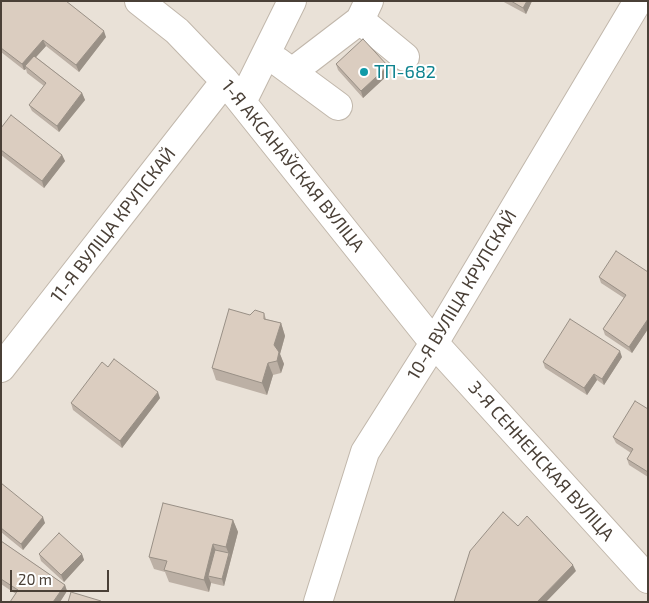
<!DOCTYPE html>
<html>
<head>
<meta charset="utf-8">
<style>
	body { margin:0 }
	#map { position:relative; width:649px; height:603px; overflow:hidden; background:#f5f0e9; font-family:"Exo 2",sans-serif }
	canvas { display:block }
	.frame { position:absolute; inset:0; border:2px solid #4a4037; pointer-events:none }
	.scale { position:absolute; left:10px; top:570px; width:99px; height:22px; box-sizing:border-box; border:2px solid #4a4037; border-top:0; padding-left:6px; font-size:15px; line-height:18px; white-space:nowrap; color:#4a4037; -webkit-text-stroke:4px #fff; paint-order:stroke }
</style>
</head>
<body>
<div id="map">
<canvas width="649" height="603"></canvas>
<div class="frame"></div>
<div class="scale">20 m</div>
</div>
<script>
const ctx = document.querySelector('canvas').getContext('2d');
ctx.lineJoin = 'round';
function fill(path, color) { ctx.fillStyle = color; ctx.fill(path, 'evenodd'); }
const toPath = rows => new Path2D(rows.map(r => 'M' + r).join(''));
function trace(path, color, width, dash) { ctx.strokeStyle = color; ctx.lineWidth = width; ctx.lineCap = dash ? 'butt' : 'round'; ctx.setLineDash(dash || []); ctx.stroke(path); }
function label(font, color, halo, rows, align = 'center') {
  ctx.font = font + ' "Exo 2",sans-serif'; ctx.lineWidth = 4; ctx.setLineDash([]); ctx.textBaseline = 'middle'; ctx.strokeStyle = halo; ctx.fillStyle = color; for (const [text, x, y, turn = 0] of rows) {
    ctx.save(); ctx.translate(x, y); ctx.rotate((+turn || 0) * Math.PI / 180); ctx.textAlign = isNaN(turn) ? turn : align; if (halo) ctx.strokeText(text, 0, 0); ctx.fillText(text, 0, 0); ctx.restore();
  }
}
const residential = toPath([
	[1,1,648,1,648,602,1,602]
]);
const minor = toPath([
	[139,1,177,31,225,81,434,343,648,579],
	[360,20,405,57],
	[277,61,338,106],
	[292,72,360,20,369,1],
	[242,102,292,1],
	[1,368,225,81],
	[318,602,365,452,434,343,638,1]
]);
const wall = toPath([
	[1,1,106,37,79,72,46,46,36,57,82,93,85,100,59,132,32,111,29,105,44,86,27,73,26,69,24,70,1,52],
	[502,1,532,1,526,14],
	[336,64,388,66,390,73,363,98,338,70],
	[1,128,62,155,65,161,44,188,1,155],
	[648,272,648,329,632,353,605,335,603,329,624,298,601,283,599,277],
	[264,313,266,319,281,323,285,336,280,354,284,364,281,373,273,375,267,395,216,380,212,368,250,315],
	[622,357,604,385,597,380,587,395,545,368,543,362],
	[108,367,160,398,122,448,73,410,71,403],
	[648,409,648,477,629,465,627,459,631,453,616,443,613,437],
	[1,483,45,523,23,550,1,532],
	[233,520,238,532,224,586,211,583,209,592,169,582,165,572,154,569,149,557],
	[1,541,65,585,67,591,60,602,10,602,16,594,1,584],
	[39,554,82,554,84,560,64,582,41,561]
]);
const shadedWall = toPath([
	[527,1,532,1,526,14,523,8],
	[104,31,106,37,79,72,76,65],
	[43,40,46,46,27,67,25,66,26,69,24,70,22,64],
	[388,66,390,73,363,98,361,91],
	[82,93,85,100,59,132,57,126],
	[62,155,65,161,44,188,42,181],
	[648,319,648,329,632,353,629,347],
	[281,323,285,336,280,354,284,364,281,373,277,361,274,345],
	[620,351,622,357,604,385,602,379],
	[268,363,273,375,267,395,262,383],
	[594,374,597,380,587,395,584,388],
	[158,392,160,398,122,448,120,441],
	[43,517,45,523,23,550,21,544],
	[233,520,238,532,231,559,226,547],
	[213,544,218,556,208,576,211,583,209,592,204,580],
	[229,553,231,559,224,586,222,579],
	[82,554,84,560,64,582,61,575],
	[573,565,576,571,546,602,537,602],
	[65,585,67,591,60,602,53,602]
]);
const building = toPath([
	[1,1,66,1,104,31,76,65,43,40,22,64,1,48,1,1],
	[511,1,527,1,523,8,511,1],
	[363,39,388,66,361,91,336,64,363,39],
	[34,56,82,93,57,126,29,105,46,83,25,66,34,56],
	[11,115,62,155,42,181,1,150,1,128,11,115],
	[616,251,648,272,648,319,629,347,603,329,626,295,599,277,616,251],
	[229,309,250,315,255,310,264,313,264,319,281,323,274,345,279,352,277,361,268,363,262,383,212,368,229,309],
	[570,319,620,351,602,379,594,374,584,388,543,362,570,319],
	[114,359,158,392,120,441,71,403,102,362,108,367,114,359],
	[635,401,648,409,648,472,627,459,633,449,613,437,635,401],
	[1,483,43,517,21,544,1,528,1,483],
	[163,503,233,520,226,547,213,544,204,580,164,570,167,561,149,557,163,503],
	[503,512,518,526,527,516,573,565,537,602,454,602,470,551,503,512],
	[59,533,82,554,61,575,39,554,59,533],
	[1,541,65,585,53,602,10,602,18,590,1,579,1,541],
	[215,550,229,553,222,579,208,576,215,550],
	[71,592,101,601,101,602,68,602,71,592]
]);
const markers = [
	[364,72,5,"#0f9aa8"]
];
const cultureNames = [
	["ТП-682",374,72]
];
const streetNames = [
	["1-Я АКСАНАЎСКАЯ ВУЛІЦА",293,166,51],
	["11-Я ВУЛІЦА КРУПСКАЙ",113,225,-52],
	["10-Я ВУЛІЦА КРУПСКАЙ",462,295,-59],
	["3-Я СЕННЕНСКАЯ ВУЛІЦА",541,461,48]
];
fill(residential, '#e9e1d7');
trace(minor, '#c1b7ab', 30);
trace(minor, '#fff', 28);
fill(wall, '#bcb0a5');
fill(shadedWall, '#999086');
fill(building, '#dbcdc0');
trace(building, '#999086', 1);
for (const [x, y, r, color] of markers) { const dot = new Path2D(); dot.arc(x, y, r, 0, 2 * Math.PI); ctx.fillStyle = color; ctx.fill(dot); trace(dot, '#fff', 2); }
label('18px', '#0d838f', '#fff', cultureNames, 'left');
label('18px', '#4a4037', '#fff', streetNames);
</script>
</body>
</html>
